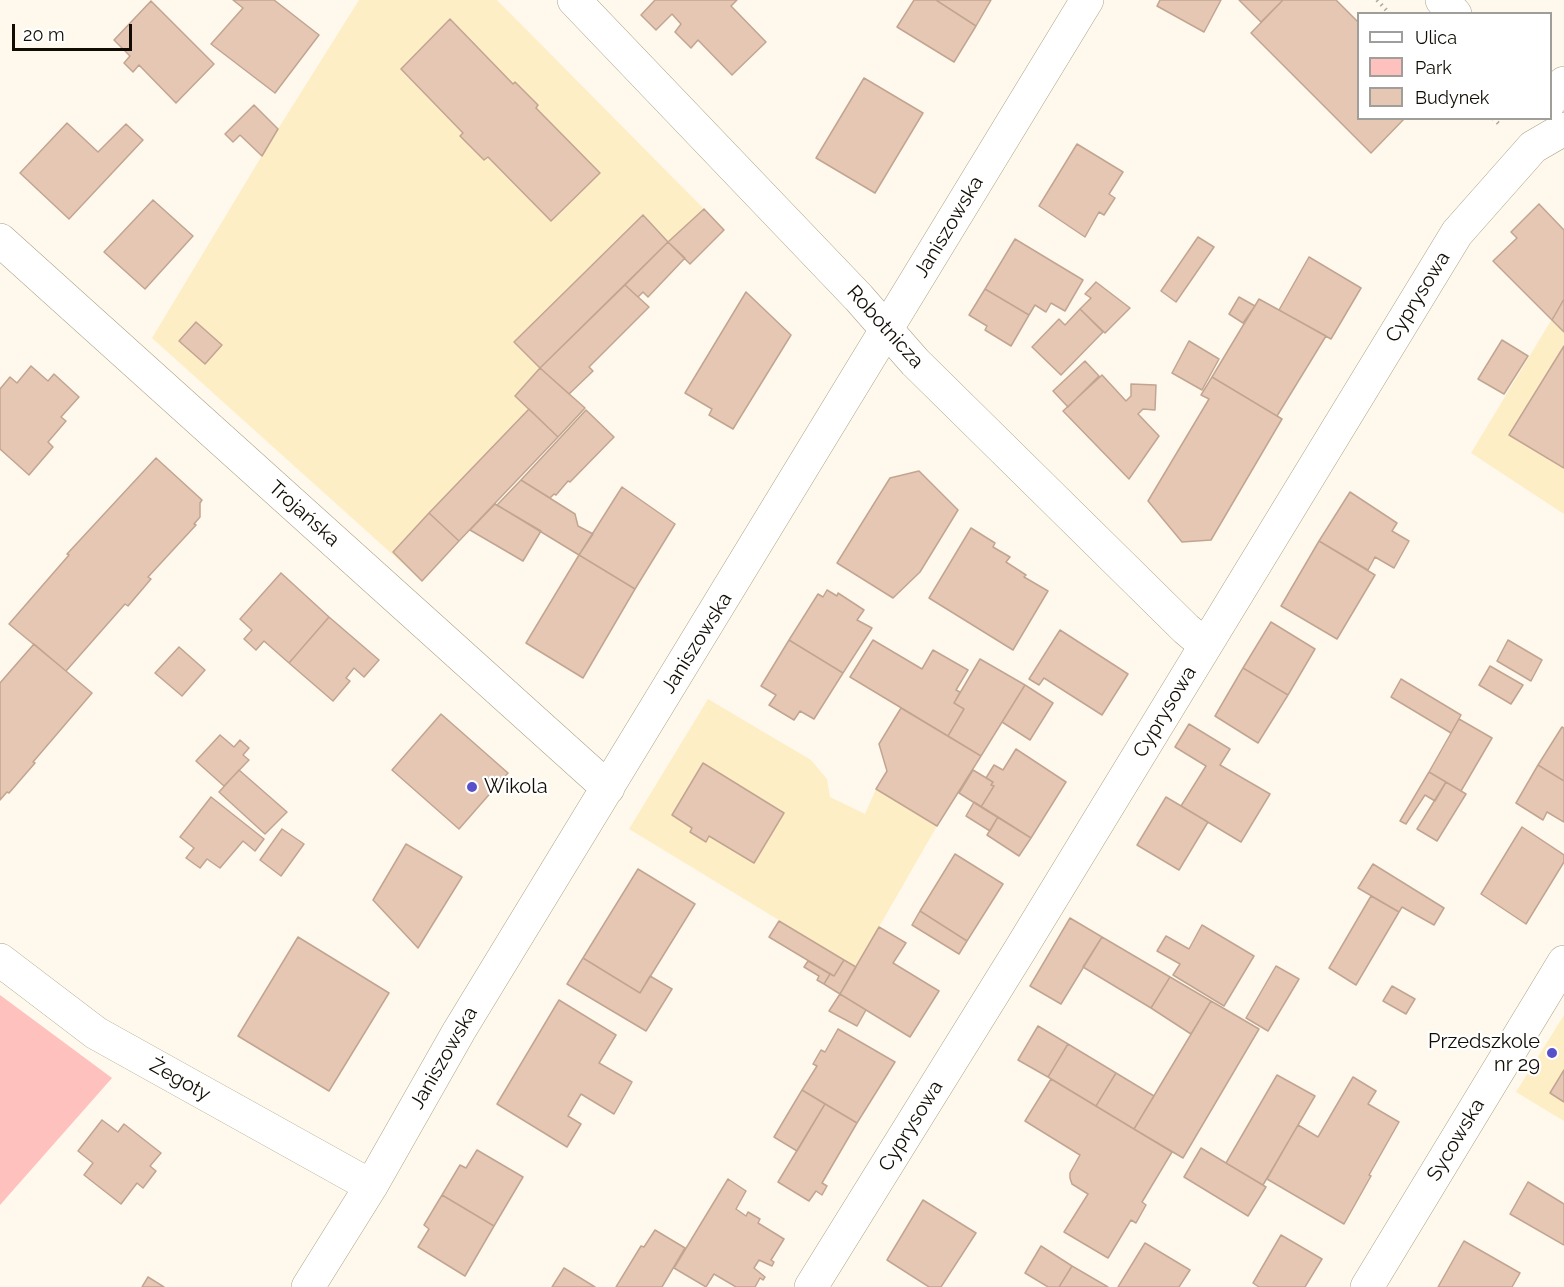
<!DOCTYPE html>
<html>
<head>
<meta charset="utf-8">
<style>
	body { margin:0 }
	#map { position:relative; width:1564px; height:1287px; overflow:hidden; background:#fef9ec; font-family:Raleway,sans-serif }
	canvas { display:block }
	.legend { position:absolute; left:1357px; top:12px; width:195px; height:108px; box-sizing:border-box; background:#fff; border:2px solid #a09e9b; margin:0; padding:8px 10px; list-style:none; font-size:18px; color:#110d04 }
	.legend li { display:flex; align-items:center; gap:12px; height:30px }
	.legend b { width:30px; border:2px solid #a09e9b }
	.scale { position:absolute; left:12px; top:24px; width:120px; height:27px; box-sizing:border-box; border:3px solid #110d04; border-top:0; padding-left:8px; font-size:18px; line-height:21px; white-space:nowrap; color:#110d04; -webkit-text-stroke:4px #fff; paint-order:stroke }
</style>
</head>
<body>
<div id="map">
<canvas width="1564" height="1287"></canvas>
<ul class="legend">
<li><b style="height:8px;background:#fff"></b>Ulica</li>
<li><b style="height:16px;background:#fec1be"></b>Park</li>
<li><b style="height:16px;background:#e6c7b3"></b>Budynek</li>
</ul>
<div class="scale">20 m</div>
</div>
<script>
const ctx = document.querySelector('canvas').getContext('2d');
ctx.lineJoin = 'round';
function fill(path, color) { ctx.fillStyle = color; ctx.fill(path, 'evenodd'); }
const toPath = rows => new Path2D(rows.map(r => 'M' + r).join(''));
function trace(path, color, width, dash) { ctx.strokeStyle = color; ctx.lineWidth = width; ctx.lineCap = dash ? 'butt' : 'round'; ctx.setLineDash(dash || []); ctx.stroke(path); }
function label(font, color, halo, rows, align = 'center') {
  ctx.font = font + ' Raleway,sans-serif'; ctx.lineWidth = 4.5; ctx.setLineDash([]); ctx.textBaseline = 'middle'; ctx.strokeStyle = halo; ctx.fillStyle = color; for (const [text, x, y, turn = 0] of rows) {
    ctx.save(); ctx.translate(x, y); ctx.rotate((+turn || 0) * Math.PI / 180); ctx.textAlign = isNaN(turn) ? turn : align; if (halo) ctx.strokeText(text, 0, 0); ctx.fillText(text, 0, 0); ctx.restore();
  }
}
const built = toPath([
	[359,0,497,0,704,209,668,242,540,368,585,408,422,581,152,338,278,129],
	[1564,299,1564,514,1471,453],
	[708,699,811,760,827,779,830,797,865,814,876,789,937,826,856,967,629,829],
	[1564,1015,1564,1121,1516,1092]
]);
const green = toPath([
	[0,995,112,1078,0,1205]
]);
const building = toPath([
	[233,0,274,0,319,35,275,93,211,44,243,8,233,0],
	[655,0,737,0,731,6,766,42,732,75,698,40,691,48,675,32,681,24,672,14,656,30,641,15,655,0],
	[914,0,936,0,976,26,954,62,897,27,914,0],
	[936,0,991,0,976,26,936,0],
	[1160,0,1221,0,1204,32,1157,6,1160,0],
	[1239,0,1283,0,1261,22,1239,0],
	[1283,0,1336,0,1358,22,1358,118,1405,118,1371,153,1251,33,1283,0],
	[151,1,214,64,176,103,139,65,133,72,124,63,130,56,114,40,151,1],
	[450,19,513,84,515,82,538,105,536,108,600,173,551,221,488,157,484,160,460,136,463,133,401,69,450,19],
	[864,78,923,113,875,193,816,158,864,78],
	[254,105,278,129,262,156,240,135,233,142,225,134,254,105],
	[67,123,98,152,126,124,143,140,69,219,20,173,67,123],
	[1077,144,1123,172,1109,194,1115,198,1104,215,1099,212,1085,237,1039,206,1077,144],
	[153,200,193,236,145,289,104,252,153,200],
	[1539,204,1564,230,1564,299,1552,320,1493,261,1517,238,1511,232,1539,204],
	[704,209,724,230,690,264,668,242,704,209],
	[643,215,668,242,540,368,514,342,643,215],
	[1198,237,1214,247,1176,302,1161,291,1198,237],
	[1015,239,1083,280,1065,311,1051,303,1046,312,1035,305,1029,315,985,289,1015,239],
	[668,242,685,258,648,297,643,292,638,297,625,285,668,242],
	[1309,257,1361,288,1331,339,1279,310,1309,257],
	[1096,282,1130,308,1105,333,1080,309,1091,298,1085,294,1096,282],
	[625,285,649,307,589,367,593,371,569,394,540,368,625,285],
	[985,289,1029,315,1011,346,985,330,987,326,969,315,985,289],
	[746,292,791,335,733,429,709,415,712,409,685,393,746,292],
	[1239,297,1255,306,1243,323,1229,314,1239,297],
	[1259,299,1326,336,1277,416,1212,377,1259,299],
	[1564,299,1564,332,1552,320,1564,299],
	[1080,309,1103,332,1061,375,1032,347,1059,319,1065,325,1080,309],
	[196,322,222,345,205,364,179,341,196,322],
	[1502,340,1528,356,1504,394,1478,379,1502,340],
	[1189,341,1219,359,1202,390,1172,373,1189,341],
	[1564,346,1564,468,1509,435,1564,346],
	[1085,361,1099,376,1068,407,1053,391,1085,361],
	[31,366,48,381,54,374,79,397,61,417,66,421,48,442,53,447,29,475,0,449,0,389,10,377,17,383,31,366],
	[540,368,585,408,558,437,515,396,540,368],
	[1102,375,1126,401,1131,396,1131,384,1156,385,1155,410,1143,409,1138,414,1159,436,1129,479,1063,411,1102,375],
	[1212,377,1282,419,1211,540,1182,542,1148,501,1209,399,1201,395,1212,377],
	[529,409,558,437,459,541,429,513,529,409],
	[586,410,614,437,570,482,568,481,556,495,554,494,550,498,521,480,586,410],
	[156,458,202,500,200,503,200,517,194,524,196,525,148,577,151,579,128,606,125,604,66,671,9,624,69,555,67,554,156,458],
	[919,471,958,510,920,572,893,598,837,563,890,478,919,471],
	[521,480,575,514,578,526,593,534,579,555,497,505,521,480],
	[622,487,675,524,635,589,579,555,622,487],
	[1350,492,1397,523,1392,531,1409,541,1394,568,1375,557,1368,570,1319,541,1350,492],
	[495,504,541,531,523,561,470,530,495,504],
	[429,513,459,541,422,581,393,552,429,513],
	[971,528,995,543,993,547,1010,557,1006,562,1026,575,1024,577,1048,591,1013,650,929,598,971,528],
	[1319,541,1375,575,1337,639,1281,606,1319,541],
	[579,555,635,589,583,678,526,643,579,555],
	[281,573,329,617,289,663,264,641,256,650,244,639,252,630,240,619,281,573],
	[827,590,837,596,838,593,864,610,857,620,872,628,843,673,789,640,818,594,823,597,827,590],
	[329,617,379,660,364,677,354,668,346,678,350,681,333,701,289,663,329,617],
	[1271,622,1315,649,1288,695,1243,668,1271,622],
	[1060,630,1128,674,1102,715,1044,678,1039,685,1029,679,1060,630],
	[789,640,843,673,814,719,800,711,794,720,769,705,776,695,761,686,789,640],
	[873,640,922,669,933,650,968,670,956,690,960,692,954,703,964,709,948,736,850,677,873,640],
	[1508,640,1542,660,1531,681,1497,661,1508,640],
	[34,644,92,693,33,762,35,763,9,793,7,792,0,800,0,683,34,644],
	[179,647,205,670,182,696,155,673,179,647],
	[980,659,1025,685,981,756,948,736,964,709,954,703,980,659],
	[1490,666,1523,685,1511,704,1479,685,1490,666],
	[1243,668,1288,695,1258,743,1215,716,1243,668],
	[1401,679,1461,715,1451,733,1391,697,1401,679],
	[1025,685,1053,703,1030,740,1002,722,1025,685],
	[901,708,981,756,937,826,876,789,887,771,879,744,901,708],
	[441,714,508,773,459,829,392,770,441,714],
	[1459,719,1492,738,1461,791,1429,772,1459,719],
	[1189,724,1230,749,1220,765,1270,794,1241,842,1181,806,1206,766,1175,747,1189,724],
	[1562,727,1564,728,1564,781,1538,765,1562,727],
	[220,735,234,747,240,740,249,748,243,755,249,760,224,786,196,761,220,735],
	[1016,749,1066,782,1031,838,981,807,994,786,991,785,993,782,986,778,994,765,1003,770,1016,749],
	[703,763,784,813,754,863,709,836,706,842,690,832,692,828,672,815,703,763],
	[1538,765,1564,781,1564,822,1547,812,1543,820,1516,803,1538,765],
	[239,770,287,812,265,834,219,792,239,770],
	[973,770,993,782,991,785,994,786,981,807,959,793,973,770],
	[1429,772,1446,782,1435,801,1425,795,1406,824,1400,821,1429,772],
	[1446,782,1466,794,1437,841,1417,829,1446,782],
	[211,797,264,839,255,851,243,841,220,868,207,859,200,868,186,858,194,848,180,837,211,797],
	[1166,797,1208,822,1179,870,1137,845,1166,797],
	[974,802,998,817,990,831,966,816,974,802],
	[998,817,1031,838,1019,856,987,835,998,817],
	[1522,827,1564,855,1564,862,1526,924,1481,894,1522,827],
	[282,829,304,844,281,876,260,860,282,829],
	[406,844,462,877,418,948,373,900,406,844],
	[955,854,1003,884,967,941,920,911,955,854],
	[1373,864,1444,908,1434,925,1402,907,1399,912,1358,888,1373,864],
	[638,869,695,904,640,993,583,958,638,869],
	[1371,896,1399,912,1356,985,1329,968,1371,896],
	[920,911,967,941,959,954,912,925,920,911],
	[1070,918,1102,937,1061,1004,1030,986,1070,918],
	[779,921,844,960,834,976,769,937,779,921],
	[1202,925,1254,956,1224,1006,1173,975,1180,964,1157,951,1166,936,1189,949,1202,925],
	[879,927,906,943,893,963,939,991,910,1037,840,994,879,927],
	[298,937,389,993,329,1091,238,1036,298,937],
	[1102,937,1170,977,1151,1008,1083,967,1102,937],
	[583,958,640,993,650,976,672,989,646,1031,567,984,583,958],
	[844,960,856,967,840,994,824,984,830,974,834,976,844,960],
	[808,961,830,974,824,984,817,980,819,976,804,967,808,961],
	[1276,966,1299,979,1268,1031,1246,1018,1276,966],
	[1170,977,1211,1001,1191,1034,1151,1008,1170,977],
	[1392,986,1415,999,1406,1014,1383,1001,1392,986],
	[840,994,866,1010,857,1026,829,1011,840,994],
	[559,1000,616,1035,599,1063,632,1082,614,1114,581,1094,568,1116,581,1124,567,1147,497,1104,559,1000],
	[1211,1001,1259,1029,1183,1158,1134,1129,1211,1001],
	[1038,1026,1068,1044,1048,1077,1018,1060,1038,1026],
	[838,1029,895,1062,857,1123,802,1090,817,1066,813,1064,821,1050,825,1052,838,1029],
	[1068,1044,1116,1073,1096,1106,1048,1077,1068,1044],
	[1564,1070,1564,1102,1550,1093,1564,1070],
	[1116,1073,1154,1096,1134,1129,1096,1106,1116,1073],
	[1277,1075,1315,1096,1263,1185,1226,1163,1277,1075],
	[1353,1077,1376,1091,1368,1104,1399,1122,1369,1175,1371,1176,1344,1224,1267,1179,1298,1125,1318,1137,1353,1077],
	[1051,1079,1172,1152,1142,1202,1146,1205,1136,1223,1131,1220,1108,1258,1064,1232,1088,1194,1072,1184,1070,1178,1070,1173,1080,1155,1025,1121,1051,1079],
	[802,1090,825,1104,797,1151,774,1137,802,1090],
	[825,1104,857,1123,822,1183,827,1186,822,1195,816,1191,809,1201,778,1182,825,1104],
	[102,1120,118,1132,124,1124,161,1153,150,1166,156,1171,143,1188,137,1183,121,1204,84,1175,93,1163,78,1151,102,1120],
	[1201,1148,1266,1187,1248,1216,1184,1177,1201,1148],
	[477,1150,523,1177,494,1226,442,1195,460,1165,466,1168,477,1150],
	[728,1179,746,1191,736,1209,746,1216,748,1212,760,1219,758,1223,784,1239,771,1260,774,1262,772,1266,759,1260,754,1268,765,1277,763,1280,760,1278,755,1287,736,1287,714,1274,706,1287,674,1268,728,1179],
	[1528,1182,1564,1204,1564,1245,1510,1214,1528,1182],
	[442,1195,494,1226,465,1276,418,1247,429,1229,424,1225,442,1195],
	[923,1200,976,1233,941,1287,929,1287,887,1260,923,1200],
	[655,1230,685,1248,662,1287,616,1287,641,1246,644,1247,655,1230],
	[1281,1235,1322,1259,1305,1287,1259,1287,1253,1283,1281,1235],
	[1464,1241,1520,1273,1512,1287,1438,1287,1464,1241],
	[1145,1243,1190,1270,1179,1287,1118,1287,1145,1243],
	[1041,1246,1072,1266,1059,1287,1048,1287,1025,1273,1041,1246],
	[1072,1266,1108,1287,1059,1287,1072,1266],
	[564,1268,595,1287,552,1287,564,1268],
	[148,1277,164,1287,142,1287,148,1277]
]);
const path = toPath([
	[1377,0,1390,14],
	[1493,118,1500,125]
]);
const minor = toPath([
	[574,0,859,298,915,362,1186,629,1205,645],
	[1442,0,1455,14],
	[1550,101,1564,83],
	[0,240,608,788],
	[0,960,96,1033,371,1186],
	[308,1287,371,1186,459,1031,1087,0],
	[811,1287,1020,950,1457,233,1533,147,1564,129],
	[1367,1287,1564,962]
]);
const markers = [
	[472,787,6,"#5951c9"],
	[1552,1053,6,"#5951c9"]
];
const streetNames = [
	["Janiszowska",949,227,-59],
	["Cyprysowa",1418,297,-58],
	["Robotnicza",885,327,48],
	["Trojańska",304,514,42],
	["Janiszowska",697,643,-58],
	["Cyprysowa",1165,712,-59],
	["Janiszowska",444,1058,-60],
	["Żegoty",180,1080,29],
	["Cyprysowa",911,1126,-58],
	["Sycowska",1456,1140,-59]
];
const poiNames = [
	["Wikola",484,787],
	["Przedszkole",1540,1042,"right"],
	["nr 29",1540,1065,"right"]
];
fill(built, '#fdeec6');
fill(green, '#fec1be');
fill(building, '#e6c7b3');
trace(building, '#c2a591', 1.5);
trace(minor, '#aea284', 34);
trace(path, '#ada99d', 4, [1.5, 4.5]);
trace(minor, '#fff', 33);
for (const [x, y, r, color] of markers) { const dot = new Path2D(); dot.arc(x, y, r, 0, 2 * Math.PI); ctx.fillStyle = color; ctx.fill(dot); trace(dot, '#fff', 2); }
label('20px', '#110d04', '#fff', streetNames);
label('20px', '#110d04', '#fff', poiNames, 'left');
</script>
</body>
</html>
